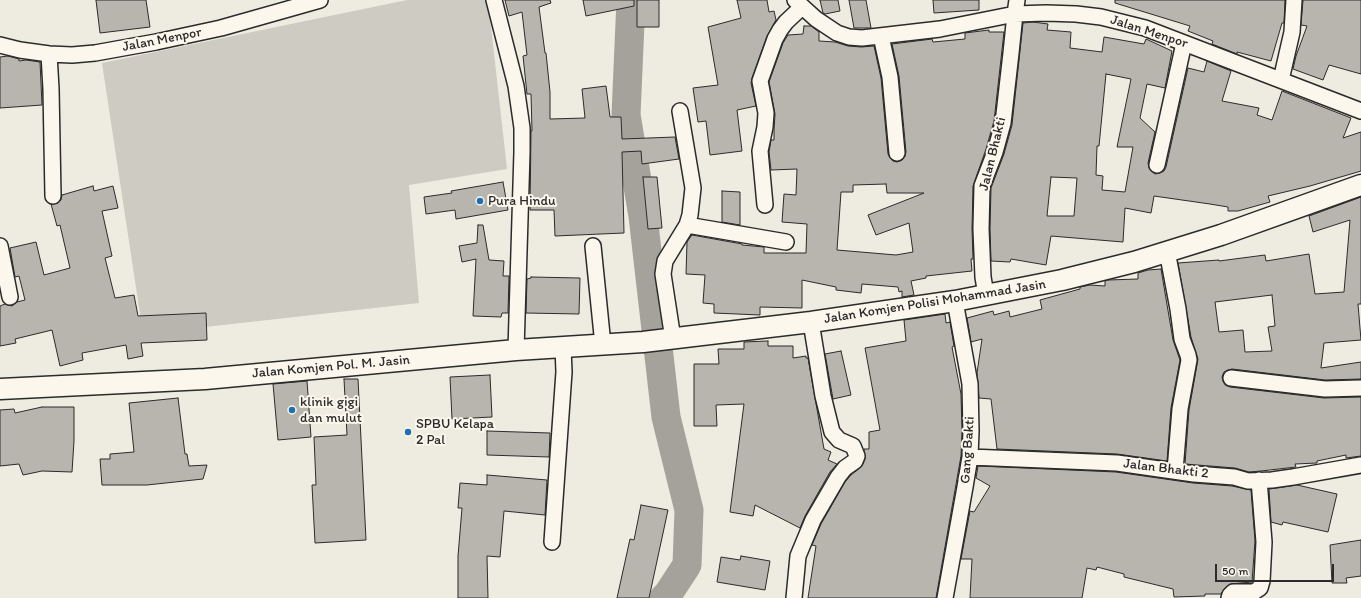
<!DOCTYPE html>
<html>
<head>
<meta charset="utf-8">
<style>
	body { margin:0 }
	#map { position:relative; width:1361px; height:598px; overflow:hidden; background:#eeebe0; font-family:Itim,sans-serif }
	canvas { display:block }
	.scale { position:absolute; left:1215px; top:564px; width:119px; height:18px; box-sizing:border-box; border:2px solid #2b2b2b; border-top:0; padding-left:5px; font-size:12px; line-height:14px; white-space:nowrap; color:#2b2b2b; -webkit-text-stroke:3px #fbf7ec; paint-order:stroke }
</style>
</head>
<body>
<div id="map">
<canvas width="1361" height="598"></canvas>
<div class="scale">50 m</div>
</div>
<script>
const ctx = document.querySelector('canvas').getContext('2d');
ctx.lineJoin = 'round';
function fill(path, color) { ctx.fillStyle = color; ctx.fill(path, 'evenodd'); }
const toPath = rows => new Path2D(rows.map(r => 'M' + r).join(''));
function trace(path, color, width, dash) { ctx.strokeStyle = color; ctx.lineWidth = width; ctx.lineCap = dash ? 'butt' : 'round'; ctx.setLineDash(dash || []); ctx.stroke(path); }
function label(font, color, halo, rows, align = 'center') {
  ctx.font = font + ' Itim,sans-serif'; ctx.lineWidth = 4; ctx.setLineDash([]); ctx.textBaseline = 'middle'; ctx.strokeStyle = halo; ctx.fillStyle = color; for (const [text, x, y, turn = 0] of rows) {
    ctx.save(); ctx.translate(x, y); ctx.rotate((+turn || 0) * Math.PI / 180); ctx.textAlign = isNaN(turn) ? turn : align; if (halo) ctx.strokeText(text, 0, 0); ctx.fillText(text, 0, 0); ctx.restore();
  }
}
const green = toPath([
	[407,0,488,0,507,169,409,185,419,303,143,334,102,63]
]);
const river = toPath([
	[631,0,626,115,643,216,666,417,689,510,687,565,668,594,664,598]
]);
const building = toPath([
	[96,0,146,0,150,27,100,33,96,0],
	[505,0,550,0,551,3,539,7,545,53,546,53,550,92,550,119,585,118,582,89,606,86,610,117,621,117,622,139,675,137,679,159,642,164,641,151,622,152,624,233,555,236,554,210,530,210,531,131,532,131,531,94,527,94,523,56,527,55,522,12,509,16,505,0],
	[583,0,634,0,634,6,586,16,583,0],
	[637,0,659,0,659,27,637,27,637,0],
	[737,0,767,0,769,12,774,11,776,20,767,36,752,78,751,83,756,106,737,110,742,151,710,155,706,121,698,122,693,88,718,85,708,27,741,18,737,0],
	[820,0,838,0,840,11,825,14,823,13,820,0],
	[849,0,866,0,871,28,854,28,849,0],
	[933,0,979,0,979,10,934,13,933,0],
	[1115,0,1285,0,1284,23,1282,23,1271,61,1237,52,1237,54,1212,44,1213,41,1188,31,1190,26,1115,3,1115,0],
	[1303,0,1361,0,1361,74,1329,65,1323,80,1293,69,1296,56,1307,26,1301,25,1303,0],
	[1033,22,1048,24,1047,30,1071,32,1070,48,1102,52,1104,37,1144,44,1146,39,1172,51,1165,88,1147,84,1140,118,1155,132,1148,163,1149,168,1151,171,1155,174,1160,173,1164,171,1166,167,1188,68,1204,72,1207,61,1231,71,1222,101,1259,108,1257,115,1272,120,1282,91,1351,118,1343,138,1361,132,1361,171,1310,186,1268,196,1270,202,1238,211,1228,211,1228,207,1210,204,1154,196,1151,213,1125,208,1123,242,1051,236,1046,265,1011,259,1010,262,991,261,990,229,991,188,1004,154,1012,125,1023,23,1033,22],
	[1106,74,1131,79,1117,147,1133,147,1125,192,1102,190,1103,176,1096,175,1097,146,1099,146,1106,74],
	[1051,177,1077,178,1074,216,1047,216,1051,177],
	[804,26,811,26,819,32,819,41,835,42,848,46,861,47,874,46,881,78,888,154,890,158,893,161,897,162,902,160,905,156,906,152,899,76,892,44,932,39,933,42,965,39,965,33,989,30,989,32,1004,32,994,121,986,149,973,186,972,229,973,259,971,259,972,271,926,276,926,278,911,281,914,295,902,297,902,291,899,292,898,287,862,284,861,293,836,290,836,287,802,280,802,308,760,307,760,315,714,313,714,304,703,303,705,275,686,274,687,242,692,235,742,244,742,245,764,247,764,253,806,253,807,224,782,222,784,194,796,195,797,169,771,170,769,152,771,140,774,140,774,130,775,114,769,82,783,43,788,35,803,34,804,26],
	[886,184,887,193,924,193,868,215,876,235,909,223,913,252,896,255,837,250,841,192,853,192,853,185,886,184],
	[8,56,19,59,19,61,26,60,40,62,42,105,0,108,0,57,8,56],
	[643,177,657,177,662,228,648,229,643,177],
	[503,182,508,210,456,219,455,210,426,214,424,197,452,193,451,191,503,182],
	[93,186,94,191,113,186,118,208,102,211,112,256,105,258,115,298,134,295,138,316,206,313,207,340,141,343,143,356,128,359,126,345,82,353,83,360,60,366,52,330,15,339,16,343,0,346,0,306,5,304,12,306,17,302,25,300,19,276,15,277,10,248,36,242,44,275,70,268,60,225,57,226,51,204,58,203,61,200,62,195,93,186],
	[722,191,740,192,740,225,722,222,722,191],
	[1361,197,1361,304,1358,304,1361,340,1324,343,1321,368,1361,362,1361,379,1325,380,1232,369,1228,370,1224,372,1222,377,1223,381,1225,385,1230,387,1324,398,1361,397,1361,456,1346,458,1346,455,1317,461,1317,463,1295,464,1296,467,1261,471,1249,472,1235,468,1185,464,1189,410,1198,359,1191,337,1178,263,1219,260,1219,261,1265,255,1266,261,1309,254,1315,294,1344,292,1350,220,1313,232,1309,216,1361,197],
	[1272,295,1275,326,1268,327,1272,351,1245,352,1243,330,1219,332,1215,302,1272,295],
	[478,225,483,225,489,260,504,261,503,276,509,276,508,313,502,313,501,317,473,316,476,259,462,262,459,246,477,243,478,225],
	[1161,269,1173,340,1180,360,1171,408,1167,461,1117,454,997,449,991,399,979,398,977,373,982,339,971,342,967,318,993,311,994,315,1009,311,1010,317,1042,309,1040,300,1080,289,1080,287,1090,285,1105,286,1105,281,1108,280,1138,279,1138,273,1148,270,1161,269],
	[531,277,580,278,579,314,526,313,527,279,531,278,531,277],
	[945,314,946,323,950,322,954,346,952,347,961,394,962,431,961,456,936,598,808,598,816,546,812,545,821,524,845,482,851,475,860,468,863,464,865,459,864,449,869,449,869,432,880,430,865,348,906,341,904,320,945,314],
	[768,341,768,346,793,346,793,358,806,356,806,358,808,358,824,449,831,452,828,460,837,464,830,472,805,516,800,528,755,505,753,516,730,512,744,404,716,405,717,426,694,426,694,364,719,364,718,349,744,349,744,342,768,341],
	[841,351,851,395,833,399,825,354,841,351],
	[490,375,492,417,452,419,450,377,490,375],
	[344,379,358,379,366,540,315,543,312,485,316,485,314,437,347,435,344,379],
	[307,381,311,437,278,440,273,384,307,381],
	[178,398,185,454,187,454,189,466,207,465,203,479,147,485,102,485,100,459,110,459,110,454,134,452,129,403,178,398],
	[42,407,74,407,74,441,72,472,42,471,23,475,19,464,0,466,0,410,14,409,15,413,42,407],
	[487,431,550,433,549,457,487,455,487,431],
	[978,466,1116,472,1193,483,1232,486,1251,490,1255,541,1252,582,1230,584,1224,589,1221,594,1205,594,1205,596,1174,597,1173,589,1124,577,1124,574,1097,567,1096,570,1087,568,1082,598,970,598,972,559,961,559,970,511,974,512,990,486,976,478,978,466],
	[487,475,547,480,545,515,504,511,500,557,487,556,488,598,458,598,458,556,462,508,458,508,460,483,487,485,487,475],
	[1297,485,1337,494,1328,532,1283,522,1282,525,1271,522,1269,489,1297,485],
	[641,505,668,510,649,598,617,598,630,539,634,540,641,505],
	[1361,540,1361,576,1346,578,1347,583,1332,583,1330,545,1361,540],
	[741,556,770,561,765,590,717,582,721,557,740,560,741,556]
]);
const minor = toPath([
	[494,0,516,86,522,128,522,152,516,350],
	[795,0,816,19,837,33,849,37,862,38,940,29,1015,14,1046,13,1076,14,1101,17,1145,28,1361,111],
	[881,36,890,77,897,153],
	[0,45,20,50,49,54,72,55,95,53,156,42,221,28,320,0],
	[49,54,51,89,53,196],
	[1281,80,1292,32,1294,0],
	[1157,165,1184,43],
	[765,205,760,151,765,127,766,113,760,81,775,39,780,30,786,22,802,7],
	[687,225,786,242],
	[0,246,10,297],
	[593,246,603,345],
	[1167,251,1178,309,1182,339,1188,355,1189,360,1180,409,1175,471],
	[986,295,983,277,981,229,982,186,995,152,1003,123,1011,53,1015,14,1017,0],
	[673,339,663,274,665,261,687,225,690,215,693,188,680,111],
	[1231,378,1325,389,1361,388],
	[970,457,1117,463,1194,474,1234,477,1248,481,1272,480,1293,477,1361,465],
	[552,542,564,372,563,347],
	[794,598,798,556,813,520,838,477,845,468,855,461,857,456,853,446,839,440,832,432,823,396,811,322],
	[945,598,965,487,970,457,971,431,970,384,955,301],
	[1229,598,1230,595,1233,592,1254,592,1260,588,1262,581,1264,542,1259,480]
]);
const major = toPath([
	[0,389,205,379,516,350,643,342,811,322,955,301,1062,280,1134,262,1221,235,1361,185]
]);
const markers = [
	[480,201,4,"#1f6fb2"],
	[292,410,4,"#1f6fb2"],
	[408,432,4,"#1f6fb2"]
];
const streetNames = [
	["Jalan Menpor",1149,32,18],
	["Jalan Menpor",162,40,-11],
	["Jalan Bhakti",993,154,-76],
	["Jalan Komjen Polisi Mohammad Jasin",935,302,-9],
	["Jalan Komjen Pol. M. Jasin",331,367,-5],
	["Gang Bakti",968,450,-86],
	["Jalan Bhakti 2",1166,469,7]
];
const poiNames = [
	["Pura Hindu",488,201],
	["klinik gigi",300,402],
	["dan mulut",300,418],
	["SPBU Kelapa",416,424],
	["2 Pal",416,440]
];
fill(green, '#cecbc2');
trace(river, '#a4a29a', 29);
fill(building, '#b8b5ae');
trace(building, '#2b2b2b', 1);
trace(minor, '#2b2b2b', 18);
trace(major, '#2b2b2b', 23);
trace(minor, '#fbf7ec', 15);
trace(major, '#fbf7ec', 20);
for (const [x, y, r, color] of markers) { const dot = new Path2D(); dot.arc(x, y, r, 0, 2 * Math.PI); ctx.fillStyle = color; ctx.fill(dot); trace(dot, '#fbf7ec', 1.5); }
label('14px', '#2b2b2b', '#fbf7ec', streetNames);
label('14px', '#2b2b2b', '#fbf7ec', poiNames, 'left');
</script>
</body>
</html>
